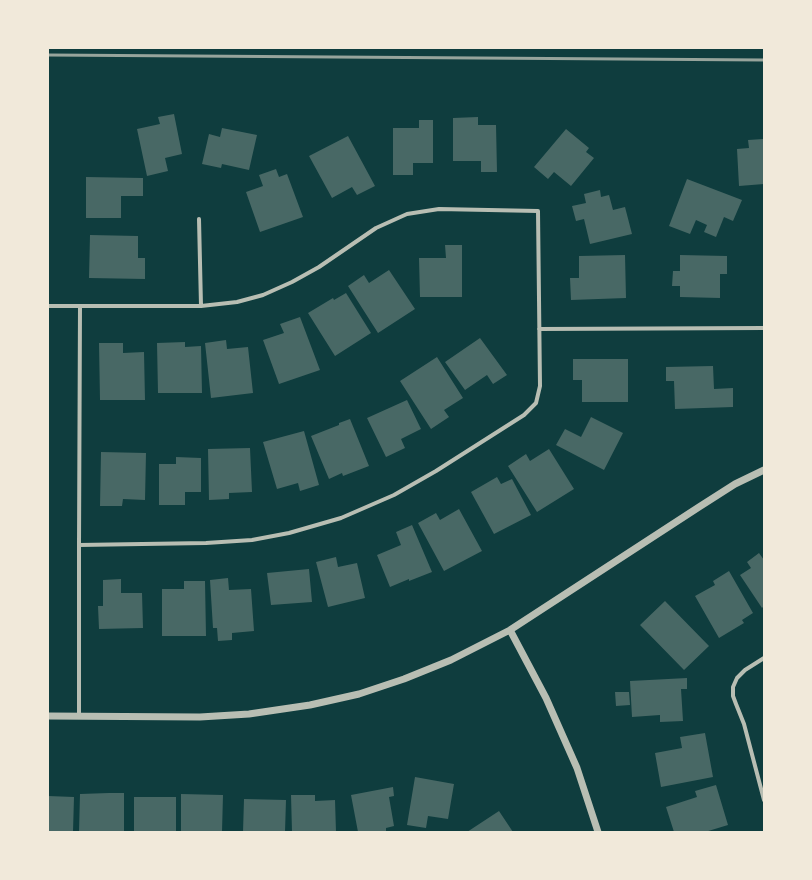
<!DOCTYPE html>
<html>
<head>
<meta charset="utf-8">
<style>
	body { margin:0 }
	#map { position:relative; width:812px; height:880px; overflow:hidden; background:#0f3d3e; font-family:"Noto Sans",sans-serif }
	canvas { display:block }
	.frame { position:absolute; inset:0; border:49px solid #f1e9da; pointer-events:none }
</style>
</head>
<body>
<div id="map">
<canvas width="812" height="880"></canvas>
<div class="frame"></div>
</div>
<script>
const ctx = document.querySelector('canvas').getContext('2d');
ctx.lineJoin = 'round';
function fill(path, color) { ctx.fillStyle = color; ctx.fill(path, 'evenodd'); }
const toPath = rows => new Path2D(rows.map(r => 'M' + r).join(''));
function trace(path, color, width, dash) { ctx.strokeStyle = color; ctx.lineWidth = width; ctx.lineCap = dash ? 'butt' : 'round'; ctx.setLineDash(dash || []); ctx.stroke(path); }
const building = toPath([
	[174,114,182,154,165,158,168,171,147,176,137,129,160,124,158,117],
	[478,117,478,125,496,125,497,172,481,172,481,161,453,161,453,118],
	[419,120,433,120,433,163,413,163,413,175,393,175,393,128,419,128],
	[222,128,257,135,249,170,222,164,221,168,202,164,209,134,220,137],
	[566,129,589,148,586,152,594,158,571,186,554,172,548,179,534,167],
	[348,136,375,186,357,195,352,187,332,198,309,156],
	[763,139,763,146,764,146,764,184,739,186,737,149,749,148,748,140],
	[276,169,279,177,287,174,303,217,260,232,246,192,263,186,259,175],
	[86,177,143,178,143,196,121,196,121,218,86,218],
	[687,179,742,200,733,221,724,217,716,237,704,232,707,225,696,220,690,234,669,226],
	[600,190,601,197,609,195,613,210,625,207,632,234,590,244,584,219,576,221,572,206,586,203,584,194],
	[90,235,138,236,138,258,145,258,145,279,89,278],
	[445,245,462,245,462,297,420,297,419,258,446,258],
	[625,255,626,298,571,300,570,278,579,278,579,256],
	[680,255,727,256,727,274,720,274,720,298,680,297,680,286,672,286,673,271,680,271],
	[389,270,415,309,378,333,348,286,364,275,369,283],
	[346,293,371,333,335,356,308,313,333,298,334,300],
	[300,317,320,370,279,384,263,340,284,333,280,324],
	[480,338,507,375,493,384,487,375,465,390,445,362],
	[226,340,227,349,248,347,253,393,211,398,205,343],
	[185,342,185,347,201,346,202,393,158,393,157,343],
	[99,343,123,343,123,353,144,352,145,400,100,400],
	[437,357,463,398,444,410,449,417,431,429,400,381],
	[573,359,628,359,628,402,582,402,582,380,573,380],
	[713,366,714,389,733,388,733,407,675,409,674,381,666,381,666,367],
	[407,400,421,429,401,439,405,448,386,457,367,418],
	[591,417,623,433,604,470,556,445,565,429,581,437],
	[350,419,369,466,343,476,342,473,329,479,311,436,339,425,339,423],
	[304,431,319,485,300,491,298,483,277,489,263,442],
	[250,448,252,492,229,493,229,499,209,500,208,449],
	[549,449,574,489,537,512,508,466,526,454,530,461],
	[101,452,146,453,145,500,123,499,122,506,100,506],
	[176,457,201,458,201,492,185,492,185,505,159,505,159,464,176,464],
	[497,477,501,484,512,479,531,515,494,534,471,492],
	[459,509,482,551,444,571,418,523,436,513,440,520],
	[412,525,432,572,409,581,409,579,390,587,377,555,401,545,396,532],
	[759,553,764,560,764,606,762,608,740,575,751,568,747,562],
	[336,557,338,567,357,563,365,598,328,607,316,562],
	[309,569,312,602,271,605,267,573],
	[729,571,753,613,742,620,744,623,719,638,695,596,715,585,713,581],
	[228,578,229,590,251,589,254,631,232,633,232,640,218,641,217,628,213,628,210,580],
	[121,579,121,593,142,593,143,628,99,629,98,606,103,606,103,580],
	[184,581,205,581,206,636,162,636,162,589,184,589],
	[665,601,709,646,684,670,640,625],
	[687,678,687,689,681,689,683,721,660,722,660,715,632,717,630,681],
	[615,692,629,692,630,705,616,706],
	[705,733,713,777,661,787,655,753,682,748,680,737],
	[415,777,454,784,448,819,428,816,426,828,407,825],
	[716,785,728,825,705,832,674,832,666,807,697,797,695,791],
	[393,787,394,796,389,797,394,826,386,828,386,832,358,832,351,795],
	[109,793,124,793,124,832,79,832,80,794],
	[181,794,223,795,222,832,181,832],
	[291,795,315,795,315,801,335,800,336,832,292,832],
	[48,796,74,797,73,832,48,832],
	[134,797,176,797,176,832,134,832],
	[244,799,286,800,285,832,243,832],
	[499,811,513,832,467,832]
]);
const minor = toPath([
	[199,219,201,306],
	[48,306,201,306,237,302,263,295,292,282,319,267,376,228,407,214,439,209,538,211,540,386,536,403,524,415,436,471,394,495,341,518,289,533,252,540,206,543,79,545],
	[539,329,764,328],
	[764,658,745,670,737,678,733,687,733,696,736,704,744,724,764,800],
	[79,716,79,545,80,306]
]);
const tertiary = toPath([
	[510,630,546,698,577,768,598,832],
	[48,716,200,717,249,714,310,705,359,694,404,679,451,660,510,630,699,507,735,484,764,470]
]);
const rail = toPath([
	[48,55,764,60]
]);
fill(building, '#486865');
trace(minor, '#b8beb3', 4);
trace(tertiary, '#b8beb3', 7);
trace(rail, '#97a49c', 3);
</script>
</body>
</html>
